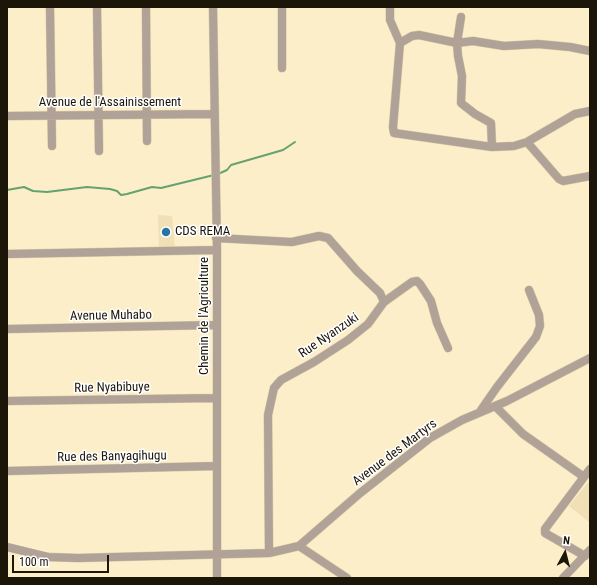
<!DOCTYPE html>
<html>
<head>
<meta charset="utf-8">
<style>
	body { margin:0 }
	#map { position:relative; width:597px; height:585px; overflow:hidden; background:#fceec9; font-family:"Roboto Condensed",sans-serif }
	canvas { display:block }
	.frame { position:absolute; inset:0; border:8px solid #1b1608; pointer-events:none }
	.north { position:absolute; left:545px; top:533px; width:40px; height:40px; -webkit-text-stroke:3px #fff; paint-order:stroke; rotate:7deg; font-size:11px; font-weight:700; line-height:16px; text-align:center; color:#1b1608 }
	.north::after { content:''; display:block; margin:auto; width:14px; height:18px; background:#1b1608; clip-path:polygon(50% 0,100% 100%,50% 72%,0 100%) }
	.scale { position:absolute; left:12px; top:555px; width:97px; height:18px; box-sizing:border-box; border:2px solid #1b1608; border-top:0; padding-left:5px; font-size:12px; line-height:14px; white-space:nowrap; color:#1b1608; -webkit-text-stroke:3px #fff; paint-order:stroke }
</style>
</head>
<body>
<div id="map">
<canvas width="597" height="585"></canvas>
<div class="frame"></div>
<div class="north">N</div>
<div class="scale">100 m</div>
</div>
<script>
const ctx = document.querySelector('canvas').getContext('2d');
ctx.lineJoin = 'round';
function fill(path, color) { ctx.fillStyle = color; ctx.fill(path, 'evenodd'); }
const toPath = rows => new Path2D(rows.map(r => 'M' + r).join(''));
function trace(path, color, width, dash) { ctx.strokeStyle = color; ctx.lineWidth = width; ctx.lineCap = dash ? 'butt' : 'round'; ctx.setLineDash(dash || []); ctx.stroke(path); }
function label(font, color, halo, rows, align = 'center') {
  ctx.font = font + ' "Roboto Condensed",sans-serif'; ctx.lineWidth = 3; ctx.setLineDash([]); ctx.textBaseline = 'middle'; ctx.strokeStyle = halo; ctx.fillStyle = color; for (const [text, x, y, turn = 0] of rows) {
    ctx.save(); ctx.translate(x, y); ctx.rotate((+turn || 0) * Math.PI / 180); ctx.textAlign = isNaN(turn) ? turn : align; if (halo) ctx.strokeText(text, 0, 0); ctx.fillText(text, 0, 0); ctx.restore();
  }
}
const built = toPath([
	[158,215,172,216,175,249,159,250],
	[590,480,590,523,569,506]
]);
const stream = toPath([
	[218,174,227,170,231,165,283,150,295,142],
	[7,190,24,187,33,191,47,192,87,187,110,189,117,191,121,195,127,194,152,187,161,188,214,175]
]);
const minor = toPath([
	[50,7,52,146],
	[97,7,99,151],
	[146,7,147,141],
	[213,7,217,250,217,578],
	[282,7,282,68],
	[390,7,390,20,400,43],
	[461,17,457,43,419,35,412,36,400,43,393,127,394,133,492,147,514,146,527,142,575,114,590,111],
	[7,116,214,114],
	[527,142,559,179,563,181,590,176],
	[492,147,491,123,475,114,461,103,462,76,458,56,457,43,473,41,504,46,538,44,570,47,590,51],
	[216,238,292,242,319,236,328,238,357,271,380,293,384,302],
	[7,254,217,250],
	[7,329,216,325],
	[7,401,216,398],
	[495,406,523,434,584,477],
	[481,410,497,387,536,337,540,326,539,315,529,290],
	[7,471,217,466],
	[299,546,347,578],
	[7,547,48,557,78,558,269,553,299,546,359,494,430,438,462,420,507,401,590,358],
	[269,553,268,415,274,388,281,380,314,362,348,340,368,324,384,302,412,282,417,281,420,284,431,301,437,323,448,348],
	[585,556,545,533,545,529,590,469],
	[563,578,590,550]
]);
const markers = [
	[166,232,5,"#2974a7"]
];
const streetNames = [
	["Avenue de l'Assainissement",110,103],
	["Avenue Muhabo",111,316,-1],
	["Chemin de l'Agriculture",205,316,-90],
	["Rue Nyanzuki",329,336,-34],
	["Rue Nyabibuye",112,388,-1],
	["Avenue des Martyrs",395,453,-37],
	["Rue des Banyagihugu",112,457,-1]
];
const poiNames = [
	["CDS REMA",175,232]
];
fill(built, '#f1e0b5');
trace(stream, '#66a170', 2);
trace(minor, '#d8cbaa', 9);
trace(minor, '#b0a297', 8);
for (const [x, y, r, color] of markers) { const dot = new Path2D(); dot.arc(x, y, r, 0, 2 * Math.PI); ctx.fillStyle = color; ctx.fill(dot); trace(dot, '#fff', 1.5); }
label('13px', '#1b1608', '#fff', streetNames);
label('13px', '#1b1608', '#fff', poiNames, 'left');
</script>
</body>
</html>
